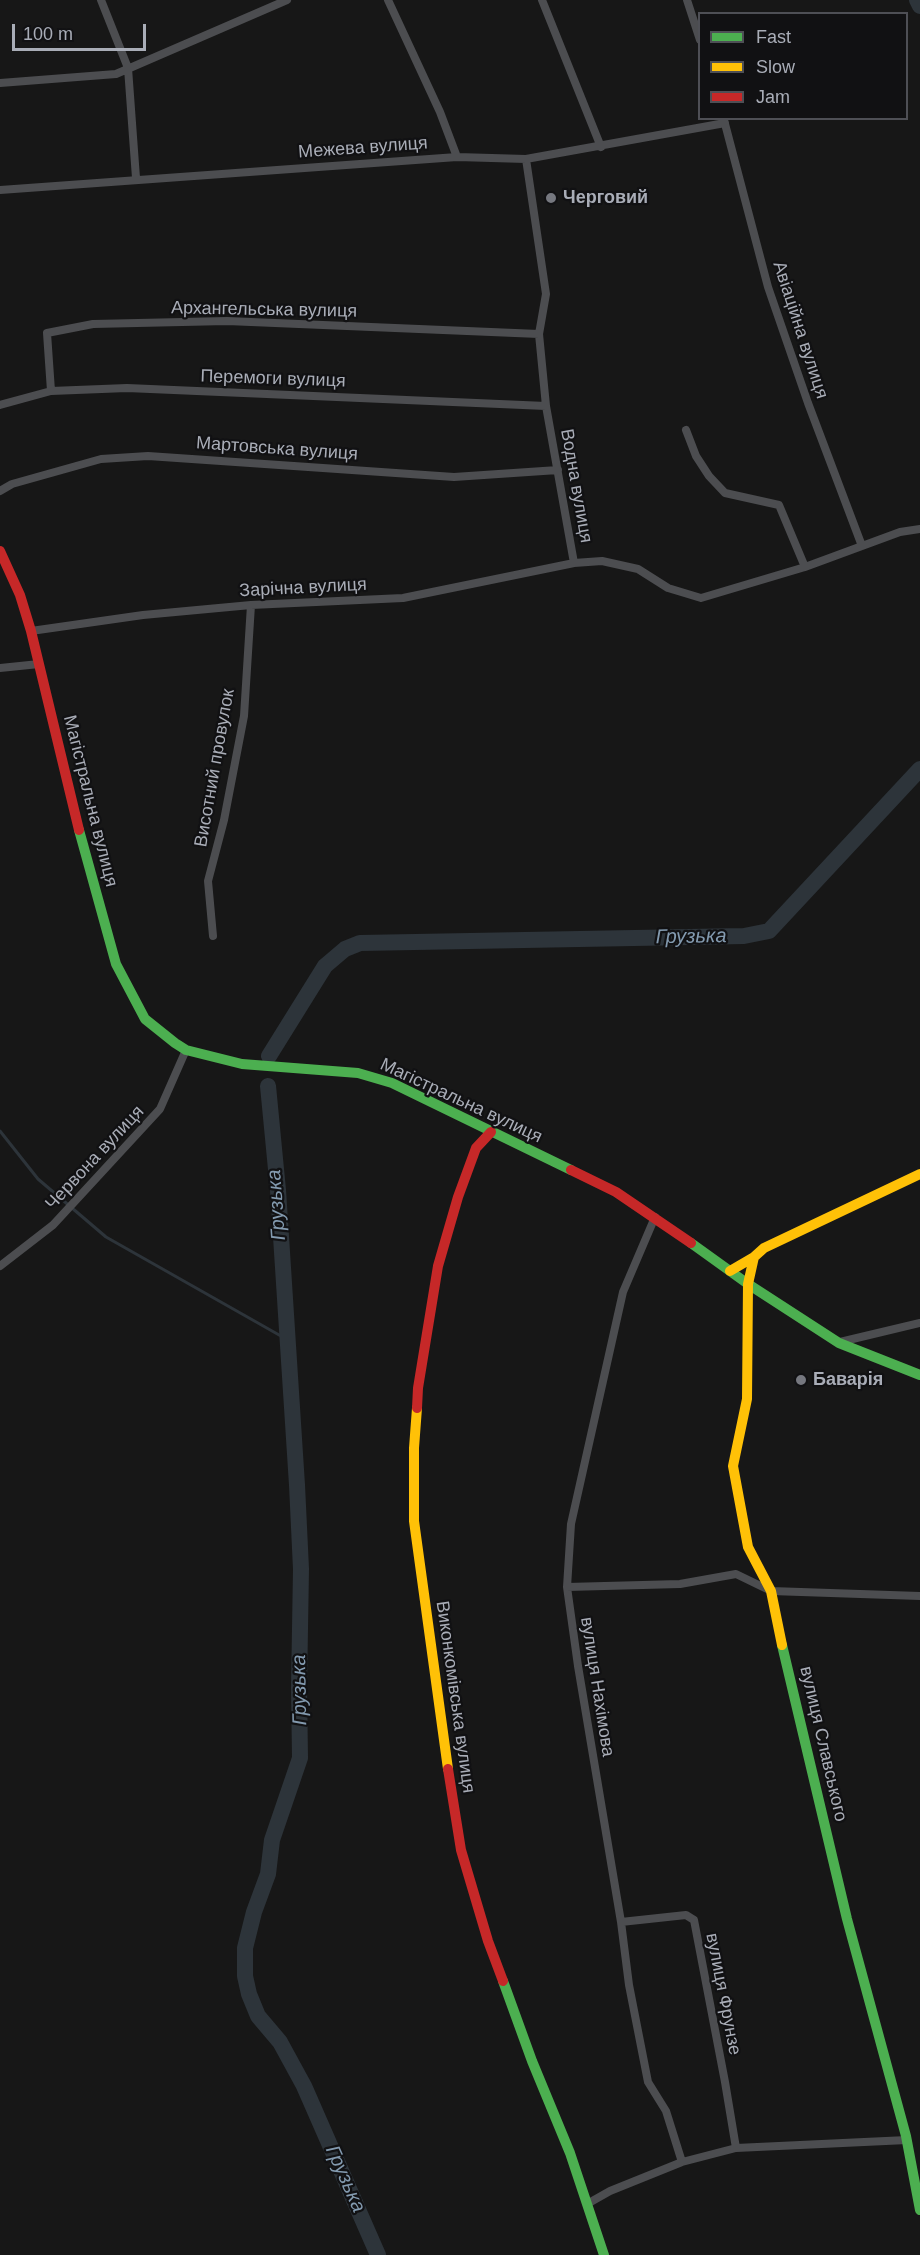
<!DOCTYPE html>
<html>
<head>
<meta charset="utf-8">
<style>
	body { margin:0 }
	#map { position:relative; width:920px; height:2255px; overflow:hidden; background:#171717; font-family:Arial,sans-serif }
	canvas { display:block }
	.legend { position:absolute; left:698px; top:12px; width:210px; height:108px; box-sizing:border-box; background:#111113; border:2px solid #4e4f55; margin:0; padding:8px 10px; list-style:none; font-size:18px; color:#a9adb7 }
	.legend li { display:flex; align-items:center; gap:12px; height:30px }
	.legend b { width:30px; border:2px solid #4e4f55 }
	.scale { position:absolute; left:12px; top:24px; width:134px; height:27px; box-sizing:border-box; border:3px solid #a9adb7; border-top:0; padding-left:8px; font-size:18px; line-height:21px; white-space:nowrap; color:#a9adb7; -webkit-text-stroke:4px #111113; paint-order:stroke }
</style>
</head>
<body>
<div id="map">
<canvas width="920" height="2255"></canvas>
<ul class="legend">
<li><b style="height:8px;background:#4caf50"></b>Fast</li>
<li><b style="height:8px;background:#ffc107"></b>Slow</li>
<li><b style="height:8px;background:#c62828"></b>Jam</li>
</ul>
<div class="scale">100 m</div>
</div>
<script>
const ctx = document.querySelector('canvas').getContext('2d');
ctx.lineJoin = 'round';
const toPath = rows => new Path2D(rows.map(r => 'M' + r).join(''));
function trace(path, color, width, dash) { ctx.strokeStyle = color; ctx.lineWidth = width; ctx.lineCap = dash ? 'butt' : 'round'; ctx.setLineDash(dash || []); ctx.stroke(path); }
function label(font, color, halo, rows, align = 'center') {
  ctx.font = font + ' Arial,sans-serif'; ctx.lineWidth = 4.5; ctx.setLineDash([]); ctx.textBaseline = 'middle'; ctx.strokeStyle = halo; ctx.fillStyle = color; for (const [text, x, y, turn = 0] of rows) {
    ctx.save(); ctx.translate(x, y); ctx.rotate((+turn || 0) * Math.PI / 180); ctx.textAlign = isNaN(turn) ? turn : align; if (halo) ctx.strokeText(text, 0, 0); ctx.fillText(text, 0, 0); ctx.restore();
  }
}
const stream = toPath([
	[0,1131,38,1179,106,1237,288,1340]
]);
const river = toPath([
	[917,0,920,6],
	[269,1056,325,966,345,949,360,943,744,936,769,931,920,769],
	[268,1086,278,1190,297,1485,301,1569,299,1688,300,1758,272,1840,268,1874,254,1912,245,1948,245,1976,249,1994,258,2016,280,2042,304,2086,378,2255]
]);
const street = toPath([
	[101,0,128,68,136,178],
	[388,0,440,112,457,157],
	[542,0,601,147],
	[687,0,700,40],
	[0,83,116,74,287,0],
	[724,120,768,287,808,403,862,546],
	[526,159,546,294,539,334,546,406,574,563],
	[0,190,457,157,526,159,725,123],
	[51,391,47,333,93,324,227,321,539,334],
	[0,405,51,391,127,388,546,406],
	[686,430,696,456,709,476,725,493,779,505,805,567],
	[0,491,12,484,101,459,148,456,454,477,558,470],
	[31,631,143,615,251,605,403,598,574,563,602,561,638,569,668,588,701,598,805,567,900,532,920,529],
	[0,668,39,664],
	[213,936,208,881,224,820,244,716,251,605],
	[655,1217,623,1292,571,1524,567,1587,578,1666,621,1922,629,1985,648,2082,666,2111,682,2162],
	[0,1266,53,1225,160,1109,186,1050],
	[840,1342,920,1323],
	[567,1587,680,1584,736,1574,771,1591,920,1596],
	[621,1922,686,1915,694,1920,725,2082,736,2148],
	[587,2204,610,2191,682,2162,736,2148,907,2140]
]);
const fast = toPath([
	[79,830,116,964,145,1019,175,1043,186,1050,242,1064,358,1073,392,1083,571,1170],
	[691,1243,748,1284,839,1343,920,1375],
	[782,1645,847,1919,906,2136,920,2210],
	[503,1981,532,2061,570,2153,604,2255]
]);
const slow = toPath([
	[754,1257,748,1284,747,1399,733,1466,748,1547,771,1591,782,1645],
	[730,1271,754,1257,764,1248,920,1174],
	[417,1408,414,1448,414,1521,448,1769]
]);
const jam = toPath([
	[0,551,20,595,31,631,79,830],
	[571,1170,616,1192,691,1243],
	[417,1408,418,1388,438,1266,458,1197,476,1148,491,1132],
	[448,1769,461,1850,488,1941,503,1981]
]);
const markers = [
	[551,198,6,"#76787f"],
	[801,1380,6,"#76787f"]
];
const streetNames = [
	["Межева вулиця",363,148,-4],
	["Архангельська вулиця",264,310,1],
	["Авіаційна вулиця",800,330,72],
	["Перемоги вулиця",273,379,2],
	["Мартовська вулиця",277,449,4],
	["Водна вулиця",576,486,80],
	["Зарічна вулиця",303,588,-3],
	["Висотний провулок",215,768,-80],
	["Магістральна вулиця",90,801,76],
	["Магістральна вулиця",461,1101,25],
	["Червона вулиця",95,1158,-47],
	["вулиця Нахімова",597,1687,81],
	["Виконкомівська вулиця",455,1697,82],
	["вулиця Славського",823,1744,77],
	["вулиця Фрунзе",723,1994,79]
];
const poiNames = [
	["Черговий",563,198],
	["Баварія",813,1380]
];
const waterNames = [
	["Грузька",691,937,-1],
	["Грузька",277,1205,-94],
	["Грузька",300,1690,-91],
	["Грузька",345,2179,66]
];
trace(stream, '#2d343a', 3);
trace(river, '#2d343a', 16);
trace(street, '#4c4d50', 8);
trace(fast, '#4caf50', 10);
trace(slow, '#ffc107', 10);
trace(jam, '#c62828', 10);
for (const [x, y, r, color] of markers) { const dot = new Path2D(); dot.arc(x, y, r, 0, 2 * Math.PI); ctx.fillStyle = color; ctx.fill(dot); trace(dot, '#111113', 2); }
label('18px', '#a9adb7', '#111113', streetNames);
label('bold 18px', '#a9adb7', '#111113', poiNames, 'left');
label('italic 20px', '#839aaf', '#111113', waterNames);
</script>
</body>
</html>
